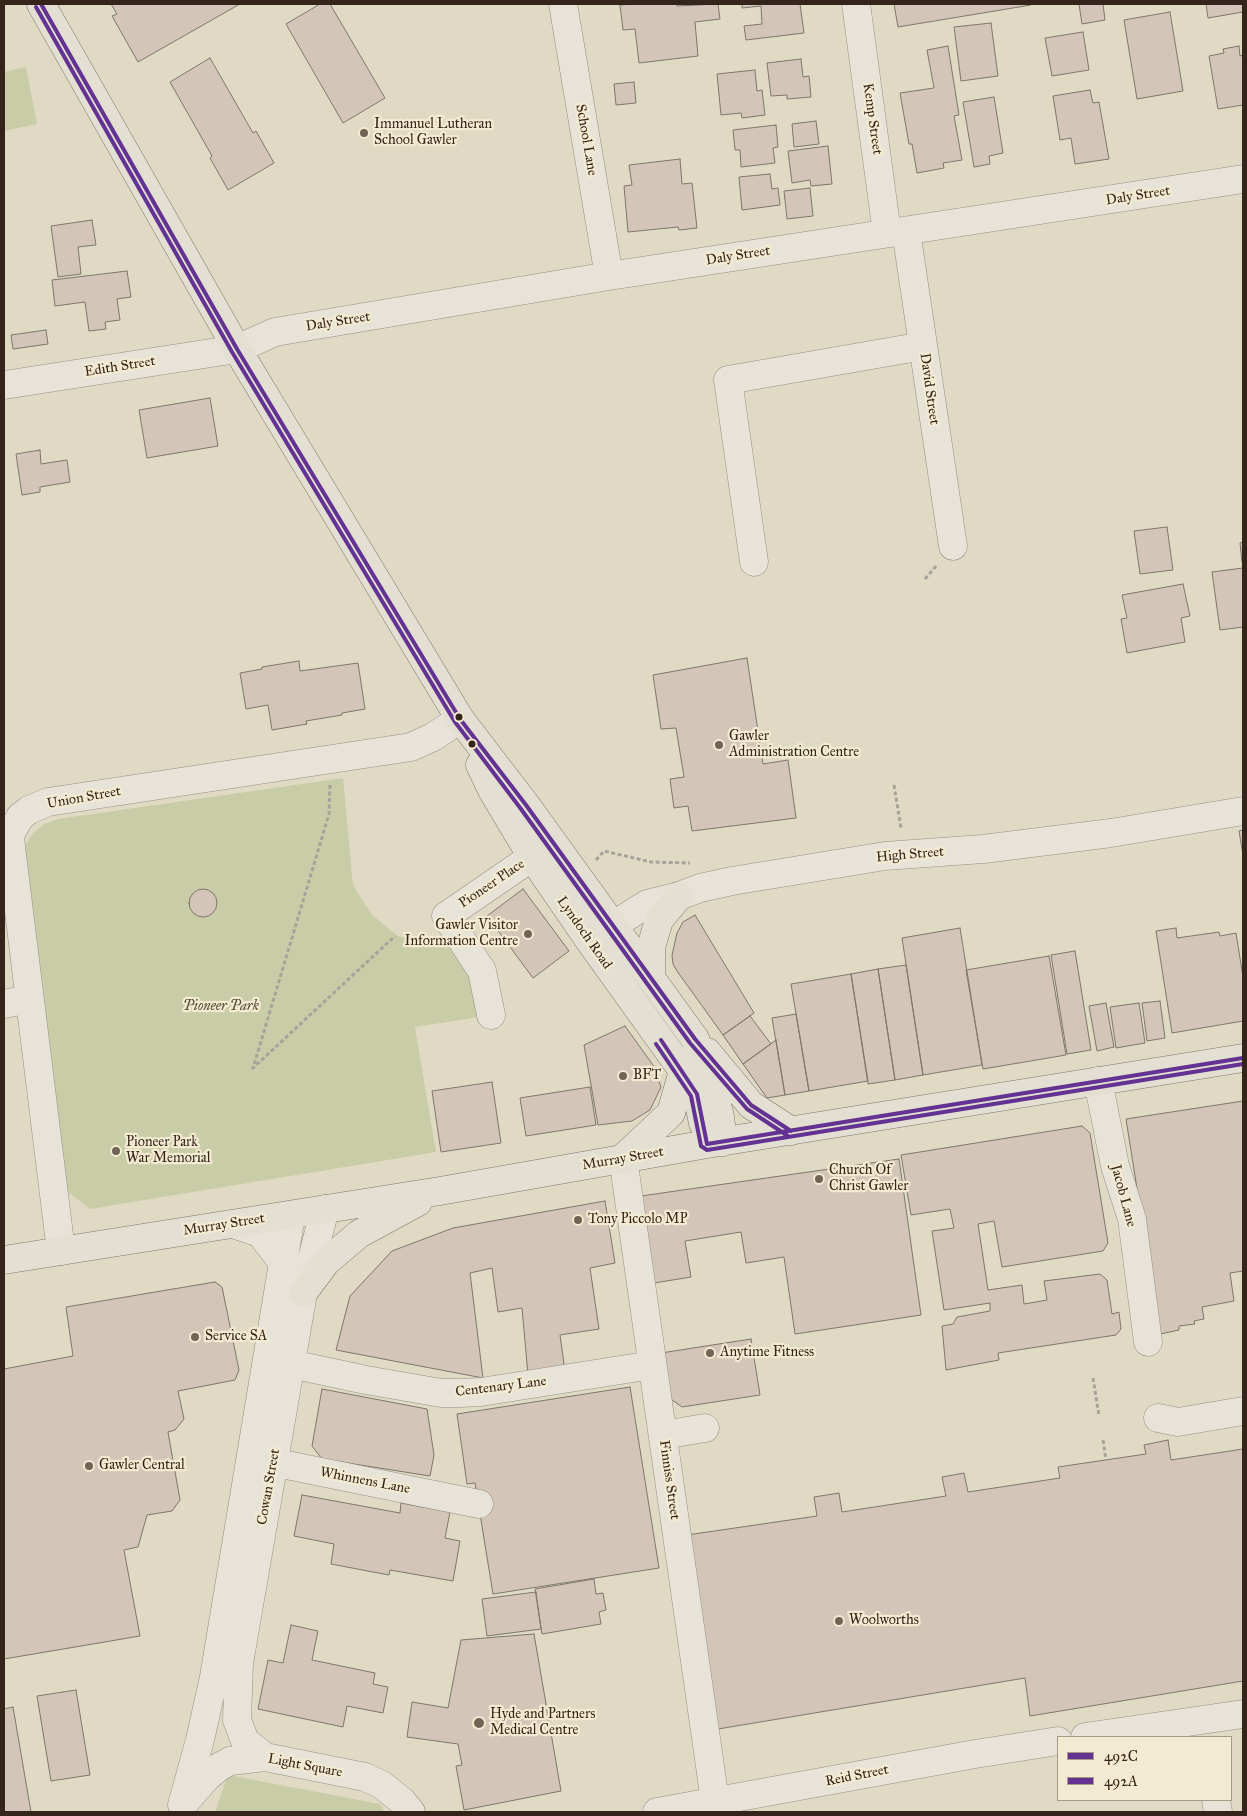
<!DOCTYPE html>
<html>
<head>
<meta charset="utf-8">
<style>
	body { margin:0 }
	#map { position:relative; width:1247px; height:1816px; overflow:hidden; background:#e0dac4; font-family:"IM FELL Great Primer",serif }
	canvas { display:block }
	.frame { position:absolute; inset:0; border:5px solid #35241a; pointer-events:none }
	.legend { position:absolute; left:1057px; top:1736px; width:175px; height:65px; box-sizing:border-box; background:#f3ebd1; border:1px solid #a79b88; margin:0; padding:6px 9px; list-style:none; font-size:15px; color:#35241a }
	.legend li { display:flex; align-items:center; gap:10px; height:25px }
	.legend b { width:25px; border:1px solid #a79b88 }
</style>
</head>
<body>
<div id="map">
<canvas width="1247" height="1816"></canvas>
<div class="frame"></div>
<ul class="legend">
<li><b style="height:6px;background:#633293"></b>492C</li>
<li><b style="height:6px;background:#633293"></b>492A</li>
</ul>
</div>
<script>
const ctx = document.querySelector('canvas').getContext('2d');
ctx.lineJoin = 'round';
function fill(path, color) { ctx.fillStyle = color; ctx.fill(path, 'evenodd'); }
const toPath = rows => new Path2D(rows.map(r => 'M' + r).join(''));
function trace(path, color, width, dash) { ctx.strokeStyle = color; ctx.lineWidth = width; ctx.lineCap = dash ? 'butt' : 'round'; ctx.setLineDash(dash || []); ctx.stroke(path); }
function label(font, color, halo, rows, align = 'center') {
  ctx.font = font + ' "IM FELL Great Primer",serif'; ctx.lineWidth = 4.5; ctx.setLineDash([]); ctx.textBaseline = 'middle'; ctx.strokeStyle = halo; ctx.fillStyle = color; for (const [text, x, y, turn = 0] of rows) {
    ctx.save(); ctx.translate(x, y); ctx.rotate((+turn || 0) * Math.PI / 180); ctx.textAlign = isNaN(turn) ? turn : align; if (halo) ctx.strokeText(text, 0, 0); ctx.fillText(text, 0, 0); ctx.restore();
  }
}
const green = toPath([
	[26,67,37,124,4,131,4,72],
	[343,778,353,885,372,915,398,936,434,945,450,943,473,979,479,1017,415,1027,436,1152,90,1209,67,1191,25,866,25,845,33,833,44,824,58,819],
	[228,1775,380,1804,385,1812,215,1812]
]);
const building = toPath([
	[111,4,240,4,138,62,112,16,117,14,111,4],
	[320,4,330,4,385,98,343,123,286,24,320,4],
	[634,4,677,4,677,6,718,4,720,19,695,22,698,56,639,63,635,29,623,30,620,5,634,4],
	[742,4,800,4,804,33,746,40,744,26,762,24,761,6,742,8,742,4],
	[894,4,1031,4,1031,5,898,27,894,4],
	[1079,4,1103,4,1105,20,1082,24,1079,4],
	[1206,4,1243,4,1243,12,1208,18,1206,4],
	[1170,12,1183,91,1137,99,1124,20,1170,12],
	[991,23,998,76,961,81,954,27,991,23],
	[1083,32,1089,70,1052,76,1045,38,1083,32],
	[948,46,959,115,954,116,962,160,943,163,944,168,917,173,912,144,909,144,900,93,934,88,927,50,948,46],
	[1239,46,1240,56,1243,55,1243,105,1218,109,1209,56,1224,53,1223,49,1239,46],
	[210,58,253,133,256,131,274,163,228,190,210,158,212,156,170,82,210,58],
	[801,59,803,77,809,76,811,97,787,99,787,95,771,96,767,63,801,59],
	[755,70,757,91,762,90,765,115,742,118,741,113,721,115,717,74,755,70],
	[634,82,636,103,616,105,614,84,634,82],
	[1090,90,1093,103,1099,102,1109,159,1075,164,1071,138,1060,140,1053,96,1090,90],
	[994,97,1003,153,989,156,990,164,974,167,963,102,994,97],
	[816,121,819,144,794,147,792,124,816,121],
	[776,125,778,147,773,148,775,163,741,167,740,150,735,150,733,130,776,125],
	[828,146,832,184,811,186,810,180,792,183,788,151,828,146],
	[680,159,682,184,692,183,697,228,679,230,678,227,628,232,624,186,632,185,629,165,680,159],
	[770,174,772,189,778,188,780,205,742,210,739,177,770,174],
	[810,188,813,216,787,219,784,191,810,188],
	[92,220,96,245,78,247,81,274,58,277,51,226,92,220],
	[127,271,131,297,117,299,120,320,105,322,106,329,89,331,85,302,55,306,52,280,127,271],
	[46,330,48,344,13,349,11,335,46,330],
	[210,398,218,446,147,458,139,410,210,398],
	[40,450,41,464,67,460,70,482,40,487,40,492,22,495,16,454,40,450],
	[1167,527,1173,570,1140,574,1134,531,1167,527],
	[1243,542,1243,562,1242,562,1240,543,1243,542],
	[1243,568,1243,627,1220,630,1212,572,1243,568],
	[1183,584,1190,616,1181,618,1185,642,1127,653,1121,619,1127,618,1122,595,1183,584],
	[747,658,763,764,788,760,796,818,692,831,688,806,674,808,670,779,684,777,676,728,661,729,653,675,747,658],
	[299,661,300,671,358,663,365,709,342,713,342,715,306,721,307,724,272,730,268,705,246,709,240,673,262,669,262,667,299,661],
	[1243,830,1243,855,1239,831,1243,830],
	'189 903a14 14 0 1 1 28 0a14 14 0 1 1-28 0Z',
	[523,889,569,951,533,978,487,916,523,889],
	[695,915,754,1013,723,1035,677,971,673,964,672,955,677,933,683,922,695,915],
	[960,928,982,1065,923,1075,902,938,960,928],
	[1176,928,1177,938,1219,932,1220,936,1236,933,1243,977,1243,1021,1172,1033,1156,931,1176,928],
	[1075,951,1091,1050,1067,1054,1051,955,1075,951],
	[1049,956,1066,1055,983,1069,966,970,1049,956],
	[906,965,923,1075,895,1080,878,969,906,965],
	[878,969,895,1080,868,1084,851,974,878,969],
	[851,974,868,1081,809,1091,791,984,851,974],
	[1160,1001,1165,1038,1147,1041,1142,1003,1160,1001],
	[1106,1003,1114,1047,1097,1051,1089,1006,1106,1003],
	[1139,1003,1145,1043,1116,1048,1110,1007,1139,1003],
	[796,1014,809,1091,785,1095,772,1018,796,1014],
	[750,1016,771,1044,743,1064,723,1035,750,1016],
	[625,1026,653,1065,661,1087,650,1110,632,1121,598,1125,584,1045,625,1026],
	[776,1040,785,1095,767,1098,743,1064,776,1040],
	[492,1082,501,1143,441,1152,432,1091,492,1082],
	[590,1087,596,1125,526,1136,520,1098,590,1087],
	[1243,1101,1243,1271,1230,1273,1234,1301,1202,1307,1204,1319,1194,1321,1195,1324,1179,1326,1179,1330,1160,1334,1126,1119,1243,1101],
	[1082,1126,1090,1133,1108,1243,1103,1251,1002,1267,994,1221,978,1224,988,1290,1022,1285,1024,1304,1047,1300,1044,1281,1100,1274,1107,1280,1112,1314,1119,1312,1121,1329,1116,1335,998,1353,999,1360,946,1370,942,1326,953,1324,957,1317,990,1311,990,1303,944,1310,932,1231,954,1228,950,1209,911,1215,901,1155,1082,1126],
	[899,1159,921,1315,795,1334,784,1257,746,1263,741,1232,685,1241,691,1277,654,1283,641,1196,899,1159],
	[605,1201,615,1263,590,1268,599,1329,560,1335,565,1371,528,1375,522,1308,498,1312,492,1268,470,1273,483,1378,336,1350,350,1296,392,1251,453,1228,605,1201],
	[215,1282,222,1287,239,1370,235,1380,178,1391,184,1419,175,1430,168,1432,180,1500,172,1511,147,1515,138,1547,124,1550,140,1636,4,1659,4,1369,73,1356,66,1307,215,1282],
	[751,1339,760,1395,682,1407,668,1397,661,1353,751,1339],
	[630,1387,659,1568,493,1594,475,1483,467,1484,457,1414,630,1387],
	[322,1389,427,1409,434,1455,430,1476,322,1459,312,1446,322,1389],
	[1168,1440,1171,1460,1243,1449,1243,1681,1030,1716,1025,1678,718,1729,687,1535,817,1516,814,1497,839,1493,842,1512,946,1496,942,1477,964,1473,968,1492,1060,1478,1058,1467,1146,1454,1144,1445,1168,1440],
	[302,1495,400,1513,401,1503,450,1512,445,1538,460,1541,453,1581,390,1570,389,1575,331,1564,334,1544,294,1536,302,1495],
	[594,1579,596,1594,603,1593,606,1610,599,1612,601,1624,542,1634,535,1589,594,1579],
	[536,1592,541,1629,487,1636,482,1599,536,1592],
	[291,1625,318,1631,312,1660,375,1673,373,1684,388,1687,383,1713,347,1706,343,1727,258,1709,268,1660,283,1663,291,1625],
	[534,1634,561,1791,464,1810,456,1766,462,1765,458,1744,407,1737,412,1702,448,1708,461,1640,534,1634],
	[76,1690,90,1775,51,1781,37,1696,76,1690],
	[13,1707,31,1812,4,1812,4,1709,13,1707]
]);
const path = toPath([
	[925,579,937,565],
	[330,785,329,814,253,1068,395,936],
	[894,785,901,828],
	[596,860,604,851,651,862,690,863],
	[1093,1378,1099,1416],
	[1103,1440,1106,1460]
]);
const minor = toPath([
	[563,4,609,276],
	[856,4,887,233],
	[906,231,953,546],
	[4,385,237,349,275,332,609,276,1243,179],
	[754,562,728,380,923,346],
	[593,938,647,904,679,896,700,888,732,881,885,856,983,849,1111,833,1243,811],
	[4,1004,29,999],
	[491,1015,482,971,446,916,532,857],
	[1098,1081,1115,1166,1132,1219,1148,1342],
	[623,1158,715,1801],
	[233,1224,260,1233,283,1263],
	[61,1251,11,847,10,835,20,817,29,810,48,802,411,747,433,737,460,719],
	[291,1364,366,1380,441,1393,460,1393,481,1392,652,1365],
	[1158,1418,1178,1422,1243,1411],
	[663,1435,705,1428],
	[257,1459,479,1504],
	[1085,1737,1243,1714],
	[265,1757,245,1741,237,1720,239,1663,303,1293,325,1209],
	[1216,1800,1218,1812],
	[186,1801,207,1777,219,1767,230,1761,265,1757,365,1777,382,1785,402,1801,411,1812],
	[182,1805,200,1740,214,1677,291,1215],
	[657,1812,975,1754,1058,1741]
]);
const major = toPath([
	[41,4,237,349,460,719,526,805,695,1039,709,1072,720,1117,723,1142],
	[480,765,492,790,532,857,589,940,683,1071,697,1094,703,1123],
	[651,978,651,947,659,920,679,896],
	[707,1052,751,1105,791,1131],
	[623,1158,671,1113,683,1071],
	[4,1260,440,1191,707,1144,1243,1058],
	[303,1293,326,1262,359,1234,418,1202]
]);
const bus1 = toPath([
	[41,4,237,349,460,719,526,805,695,1039,751,1105,791,1131],
	[661,1040,697,1094,707,1144,1243,1058]
]);
const bus2 = toPath([
	[36,7,232,352,455,722,521,809,690,1043,747,1109,788,1136],
	[656,1044,691,1096,701,1146,707,1150,1243,1064]
]);
const markers = [
	[364,133,5,"#716456"],
	[459,717,4.5,"#35241a"],
	[472,744,4.5,"#35241a"],
	[719,745,5,"#716456"],
	[528,934,5,"#716456"],
	[623,1076,5,"#716456"],
	[116,1151,5,"#716456"],
	[819,1179,5,"#716456"],
	[578,1220,5,"#716456"],
	[195,1337,5,"#716456"],
	[710,1353,5,"#716456"],
	[89,1466,5,"#716456"],
	[839,1621,5,"#716456"],
	[479,1723,6,"#716456"]
];
const streetNames = [
	["Kemp Street",872,119,82],
	["School Lane",586,140,80],
	["Daly Street",1138,196,-9],
	["Daly Street",738,256,-9],
	["Daly Street",338,322,-9],
	["Edith Street",120,367,-9],
	["David Street",929,389,82],
	["Union Street",84,798,-10],
	["High Street",910,855,-5],
	["Pioneer Place",492,884,-34],
	["Lyndoch Road",584,933,55],
	["Murray Street",623,1159,-10],
	["Jacob Lane",1123,1196,75],
	["Murray Street",224,1225,-9],
	["Centenary Lane",501,1387,-7],
	["Finniss Street",669,1480,82],
	["Whinnens Lane",365,1481,11],
	["Cowan Street",269,1487,-80],
	["Light Square",305,1766,11],
	["Reid Street",857,1776,-11]
];
const poiNames = [
	["Immanuel Lutheran",374,125],
	["School Gawler",374,141],
	["Gawler",729,737],
	["Administration Centre",729,753],
	["Gawler Visitor",518,926,"right"],
	["Information Centre",518,942,"right"],
	["BFT",633,1076],
	["Pioneer Park",126,1143],
	["War Memorial",126,1159],
	["Church Of",829,1171],
	["Christ Gawler",829,1187],
	["Tony Piccolo MP",588,1220],
	["Service SA",205,1337],
	["Anytime Fitness",720,1353],
	["Gawler Central",99,1466],
	["Woolworths",849,1621],
	["Hyde and Partners",490,1715],
	["Medical Centre",490,1731]
];
const parkNames = [
	["Pioneer Park",221,1007]
];
fill(green, '#c9cda7');
fill(building, '#d3c5b7');
trace(building, '#7d776b', 1);
trace(minor, '#959083', 29);
trace(major, '#7d776b', 29);
trace(path, '#a7a39a', 3, [4, 2.5]);
trace(minor, '#e7e3d8', 28);
trace(major, '#e3dfd2', 28);
trace(bus1, '#633293', 4);
trace(bus2, '#633293', 4);
for (const [x, y, r, color] of markers) { const dot = new Path2D(); dot.arc(x, y, r, 0, 2 * Math.PI); ctx.fillStyle = color; ctx.fill(dot); trace(dot, '#f3ebd1', 2); }
label('14px', '#35241a', '#f3ebd1', streetNames);
label('14px', '#35241a', '#f3ebd1', poiNames, 'left');
label('italic 14px', '#554c38', '#f3ebd1', parkNames);
</script>
</body>
</html>
